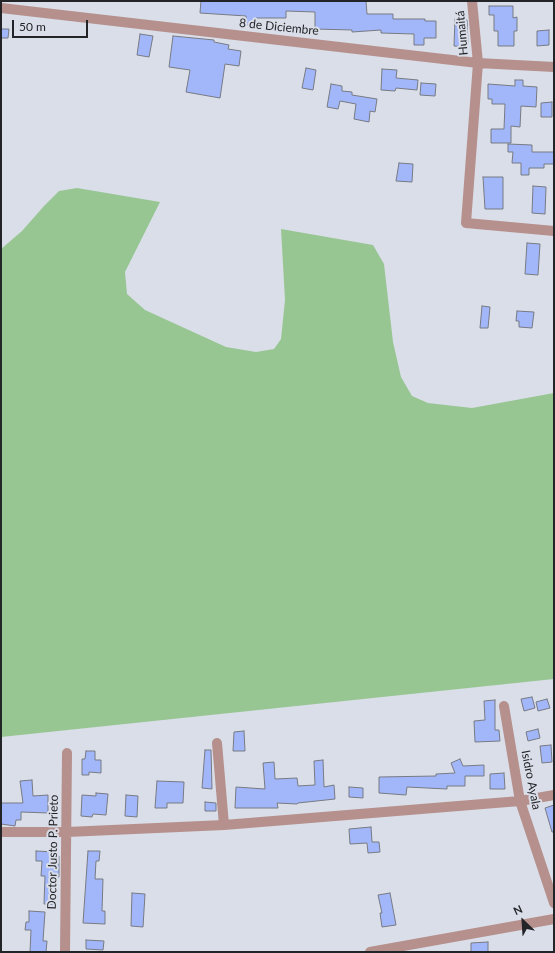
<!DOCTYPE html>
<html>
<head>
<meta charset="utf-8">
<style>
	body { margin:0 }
	#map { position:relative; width:555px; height:953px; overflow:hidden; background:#dadee8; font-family:Lato,sans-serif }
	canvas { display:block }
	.frame { position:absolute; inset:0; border:2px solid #232428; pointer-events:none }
	.north { position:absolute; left:503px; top:901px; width:40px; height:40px; -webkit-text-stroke:3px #dadee8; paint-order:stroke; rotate:335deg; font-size:11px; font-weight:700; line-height:16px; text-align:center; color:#232428 }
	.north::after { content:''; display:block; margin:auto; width:14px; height:18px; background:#232428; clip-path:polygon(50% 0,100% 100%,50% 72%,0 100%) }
	.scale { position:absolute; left:12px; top:20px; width:76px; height:18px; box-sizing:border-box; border:2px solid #232428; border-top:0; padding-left:5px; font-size:12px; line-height:14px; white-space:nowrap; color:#232428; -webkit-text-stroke:3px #dadee8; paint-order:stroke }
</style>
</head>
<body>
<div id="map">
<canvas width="555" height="953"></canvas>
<div class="frame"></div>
<div class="north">N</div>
<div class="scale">50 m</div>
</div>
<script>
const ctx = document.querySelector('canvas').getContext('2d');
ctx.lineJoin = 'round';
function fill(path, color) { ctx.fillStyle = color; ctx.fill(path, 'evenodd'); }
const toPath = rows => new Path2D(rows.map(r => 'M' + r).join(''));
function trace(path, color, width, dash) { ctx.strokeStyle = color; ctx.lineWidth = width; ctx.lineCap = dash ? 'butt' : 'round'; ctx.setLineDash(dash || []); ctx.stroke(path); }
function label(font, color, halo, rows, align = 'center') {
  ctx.font = font + ' Lato,sans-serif'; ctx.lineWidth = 4; ctx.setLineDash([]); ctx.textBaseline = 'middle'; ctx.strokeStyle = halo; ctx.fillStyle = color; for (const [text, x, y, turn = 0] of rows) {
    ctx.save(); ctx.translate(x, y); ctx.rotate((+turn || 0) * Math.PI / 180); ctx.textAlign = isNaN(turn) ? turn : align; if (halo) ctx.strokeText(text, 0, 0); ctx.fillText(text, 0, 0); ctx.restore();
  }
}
const green = toPath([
	[77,188,160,202,125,272,127,294,145,310,226,347,256,352,274,349,281,339,285,300,281,229,373,245,384,264,393,342,401,377,412,396,428,403,472,408,554,393,554,679,1,737,1,249,22,231,44,206,59,191]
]);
const building = toPath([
	[201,1,366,1,367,14,393,14,393,19,425,19,425,21,436,21,436,38,424,38,424,45,414,45,414,34,381,33,381,30,352,32,352,30,315,29,315,12,286,11,286,18,256,18,256,25,246,25,246,16,200,13,201,1],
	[489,6,513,6,513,18,517,17,517,31,514,31,514,46,498,46,498,31,494,31,494,15,489,15,489,6],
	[455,19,467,20,468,44,465,47,454,46,455,19],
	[1,29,9,29,8,38,1,38,1,29],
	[549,30,549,45,537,46,537,31,549,30],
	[140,34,153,36,149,57,137,55,140,34],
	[173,36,214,40,214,42,229,45,228,49,241,51,239,66,225,64,220,98,186,92,190,70,169,67,173,36],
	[306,68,316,70,313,90,302,88,306,68],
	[382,69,397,70,396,78,418,80,417,90,396,88,395,91,381,90,382,69],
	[515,80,523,80,523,86,537,87,536,107,521,106,520,127,511,126,511,143,491,143,491,129,504,129,505,104,492,104,492,99,488,99,488,84,515,86,515,80],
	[421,83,436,84,435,96,420,95,421,83],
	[331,84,342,86,342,91,352,92,352,95,377,99,375,112,370,111,369,122,354,119,356,104,340,101,338,109,327,107,331,84],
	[552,102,552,117,541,117,541,103,552,102],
	[508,144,532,145,532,152,554,152,554,164,544,164,544,168,529,168,529,175,521,175,521,163,512,163,513,152,508,152,508,144],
	[399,163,413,164,412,182,396,181,399,163],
	[483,177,503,177,503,209,485,209,483,177],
	[533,186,546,187,545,214,532,213,533,186],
	[527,243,540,244,538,275,525,274,527,243],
	[482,306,490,307,488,328,480,328,482,306],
	[517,311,534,312,532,328,519,327,519,321,516,321,517,311],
	[532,697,535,708,524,711,521,699,532,697],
	[547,699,550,708,538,711,536,702,547,699],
	[495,700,495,730,499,730,500,741,475,742,474,721,485,720,484,701,495,700],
	[538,729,540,738,528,741,526,732,538,729],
	[244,731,245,751,233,751,234,732,244,731],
	[551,745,552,762,542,763,540,746,551,745],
	[205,750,211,750,212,789,202,788,205,750],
	[86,751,95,751,95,760,101,760,101,773,89,772,89,775,82,775,82,759,85,759,86,751],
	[460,759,463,766,484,765,484,776,465,776,465,786,447,786,447,789,407,787,406,795,379,793,379,777,436,776,436,774,455,773,451,763,460,759],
	[323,760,324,787,334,785,335,799,298,803,297,804,277,803,278,808,235,808,236,787,265,789,263,763,274,762,275,779,297,778,298,786,315,785,314,761,323,760],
	[504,773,505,789,490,789,490,774,504,773],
	[32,780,33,796,48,795,48,813,21,812,21,820,16,820,15,826,1,824,1,803,23,803,20,781,32,780],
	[157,781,184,782,183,803,167,803,167,808,155,808,157,781],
	[349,787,363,788,363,798,349,797,349,787],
	[96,793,108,794,106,815,93,814,92,817,81,816,82,795,96,796,96,793],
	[126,795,138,796,137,817,125,816,126,795],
	[205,802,216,803,216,811,205,811,205,802],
	[554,805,554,832,552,832,545,808,554,805],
	[371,827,372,842,379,842,380,852,368,853,367,843,350,844,349,829,371,827],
	[36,851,55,852,55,855,59,856,59,877,55,877,54,905,44,904,45,876,41,876,42,861,36,861,36,851],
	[88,851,100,851,99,861,96,861,95,879,103,879,102,911,105,911,105,924,83,923,88,851],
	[132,893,145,894,143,927,131,926,132,893],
	[390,893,396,925,382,927,380,913,382,913,378,895,390,893],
	[29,911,45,912,43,941,47,941,46,952,30,952,31,930,25,930,26,922,29,922,29,911],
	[86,940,104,941,103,950,86,949,86,940],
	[488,942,488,952,471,952,471,943,488,942]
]);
const minor = toPath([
	[472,1,478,63,466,223,554,231],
	[1,8,478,63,554,67],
	[504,706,520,801,554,903],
	[217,743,224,825],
	[1,832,67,832,224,825,520,801,554,795],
	[65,952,67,753],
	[370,952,554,919]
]);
const streetNames = [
	["8 de Diciembre",279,27,6],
	["Humaitá",462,33,-95],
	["Isidro Ayala",531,780,79],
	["Doctor Justo P. Prieto",53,852,-89]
];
fill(green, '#97c693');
fill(building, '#a2b7fa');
trace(building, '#777a83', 1);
trace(minor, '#b5908d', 10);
label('12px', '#232428', '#dadee8', streetNames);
</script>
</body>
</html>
